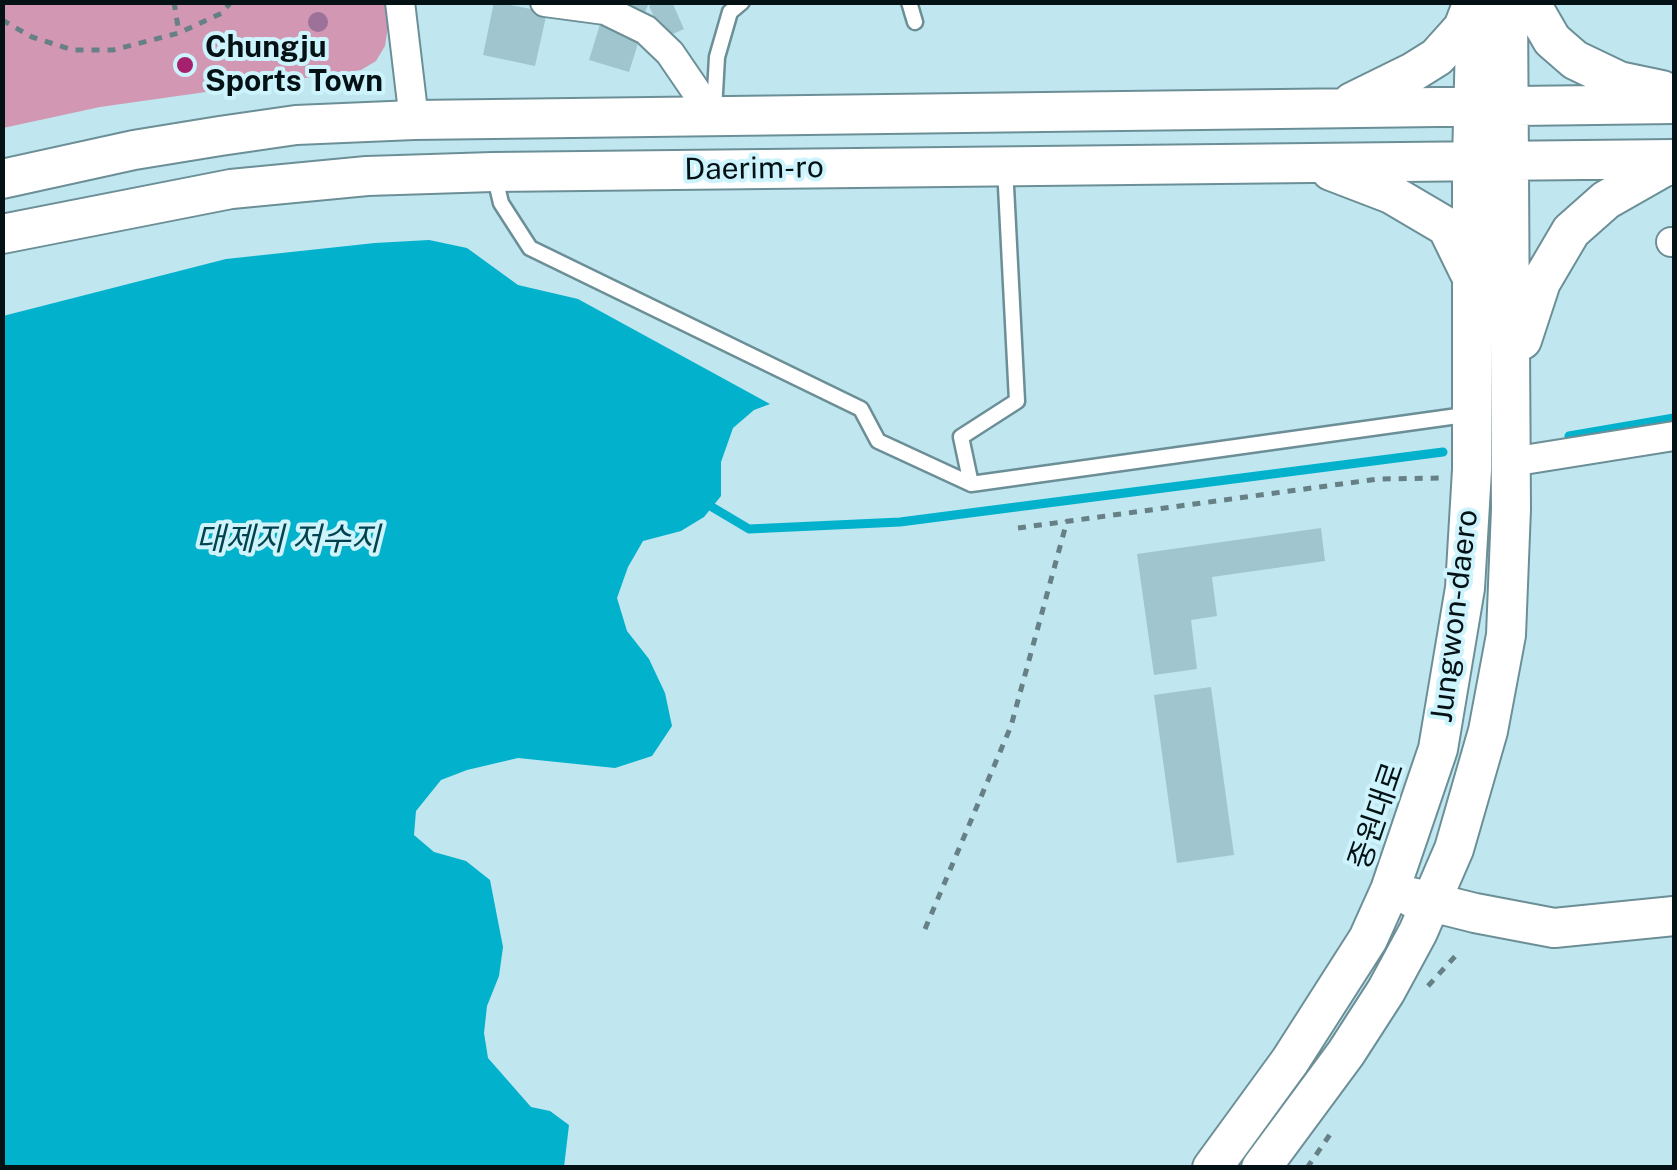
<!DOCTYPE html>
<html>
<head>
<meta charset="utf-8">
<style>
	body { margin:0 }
	#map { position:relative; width:1677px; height:1170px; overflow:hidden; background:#c0e6ef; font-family:"Public Sans",sans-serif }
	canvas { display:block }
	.frame { position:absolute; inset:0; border:5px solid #051215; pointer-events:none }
</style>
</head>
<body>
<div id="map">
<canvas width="1677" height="1170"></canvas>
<div class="frame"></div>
</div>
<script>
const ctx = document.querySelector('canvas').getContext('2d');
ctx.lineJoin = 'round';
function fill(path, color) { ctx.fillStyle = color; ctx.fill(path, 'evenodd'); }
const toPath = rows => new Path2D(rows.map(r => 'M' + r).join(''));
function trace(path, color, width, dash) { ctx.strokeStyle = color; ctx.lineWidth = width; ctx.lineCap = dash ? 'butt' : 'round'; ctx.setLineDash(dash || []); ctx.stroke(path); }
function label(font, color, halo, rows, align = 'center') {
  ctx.font = font + ' "Public Sans","Noto Sans KR",sans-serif'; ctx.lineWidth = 8; ctx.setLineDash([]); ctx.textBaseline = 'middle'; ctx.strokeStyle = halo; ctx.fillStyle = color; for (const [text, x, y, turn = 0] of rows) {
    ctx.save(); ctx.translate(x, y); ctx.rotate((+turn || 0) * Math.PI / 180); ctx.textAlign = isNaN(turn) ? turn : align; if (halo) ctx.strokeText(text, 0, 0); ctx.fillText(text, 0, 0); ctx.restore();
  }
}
const green = toPath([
	[2,3,386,3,388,26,385,46,376,61,361,70,100,107,3,128]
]);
const water = toPath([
	[429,240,467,248,518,285,578,299,770,404,754,410,733,428,721,462,721,496,704,517,681,531,643,541,628,567,617,598,627,631,649,659,665,693,672,726,652,756,615,768,518,758,467,770,441,780,416,811,414,835,434,852,466,861,490,880,503,947,499,976,487,1006,484,1033,488,1058,531,1107,550,1111,569,1125,564,1167,3,1167,3,316,226,259,375,243]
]);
const stream = toPath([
	[1569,436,1674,418],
	[712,507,749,529,900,522,1443,452]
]);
const building = toPath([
	[494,2,547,12,535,66,483,55],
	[610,2,649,2,644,15],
	[656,2,672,2,684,29,664,38,649,6],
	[601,21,641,34,629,72,589,60],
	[1321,528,1325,561,1212,577,1217,616,1191,620,1197,669,1154,675,1137,554],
	[1211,687,1234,855,1177,863,1154,695]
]);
const path = toPath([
	[174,2,179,33],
	[2,20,32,37,73,50,113,50,179,33,222,13,231,2],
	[1018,528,1378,479,1441,478],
	[925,929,1011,726,1067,521],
	[1428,986,1459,952],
	[1307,1168,1331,1133]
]);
const lane = toPath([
	[909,2,915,22],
	[714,110,717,57,730,12,742,2],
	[1005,167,1017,401,961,437,971,484,1472,414],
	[494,174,501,203,530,248,861,409,878,441,971,484]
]);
const street = toPath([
	[400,2,414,120],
	[545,2,605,10,646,30,670,53,713,116],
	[1671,242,1674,242],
	[1511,462,1674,436]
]);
const secondary = toPath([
	[1530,2,1552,40,1575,60,1619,81,1662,90],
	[1352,102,1413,72,1437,57,1463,28,1473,2],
	[1331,171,1391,194,1447,227,1469,272],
	[2,179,134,150,220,136,296,125,414,120,1674,104],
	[2,234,231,189,367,176,493,172,1674,159],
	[1522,340,1541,282,1571,231,1606,200,1664,167,1674,165],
	[1411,897,1475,913,1554,928,1674,916],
	[1212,1168,1290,1061,1368,939,1390,890,1438,749,1465,588,1472,470,1472,161,1476,2],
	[1261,1168,1346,1053,1386,991,1418,932,1454,849,1488,731,1506,635,1511,509,1508,2]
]);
const trees = [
	[318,22]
];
const markers = [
	[185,65,10,"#a5216e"]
];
const poiNames = [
	["Chungju",205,48],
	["Sports Town",205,82]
];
const streetNames = [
	["Daerim-ro",754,169,-1],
	["Jungwon-daero",1455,616,-83],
	["중원대로",1377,816,-71]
];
const waterNames = [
	["대제지 저수지",288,540]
];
fill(green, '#d297b2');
fill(water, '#02b1cb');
trace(stream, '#02b1cb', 9);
fill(building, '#a0c5ce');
trace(lane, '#6c8f97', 19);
trace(street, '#6c8f97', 32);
trace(secondary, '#6c8f97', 42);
trace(path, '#668086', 5, [8, 8]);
trace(lane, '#fff', 14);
trace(street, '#fff', 28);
trace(secondary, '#fff', 38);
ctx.fillStyle = '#9c7299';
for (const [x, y] of trees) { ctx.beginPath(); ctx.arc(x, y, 10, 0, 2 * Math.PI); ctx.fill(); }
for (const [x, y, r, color] of markers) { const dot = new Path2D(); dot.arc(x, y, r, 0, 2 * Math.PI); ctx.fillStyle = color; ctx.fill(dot); trace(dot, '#cdf3fc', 4); }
label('bold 30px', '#051215', '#cdf3fc', poiNames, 'left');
label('30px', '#051215', '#cdf3fc', streetNames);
label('italic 32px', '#00424d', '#cdf3fc', waterNames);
</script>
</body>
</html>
